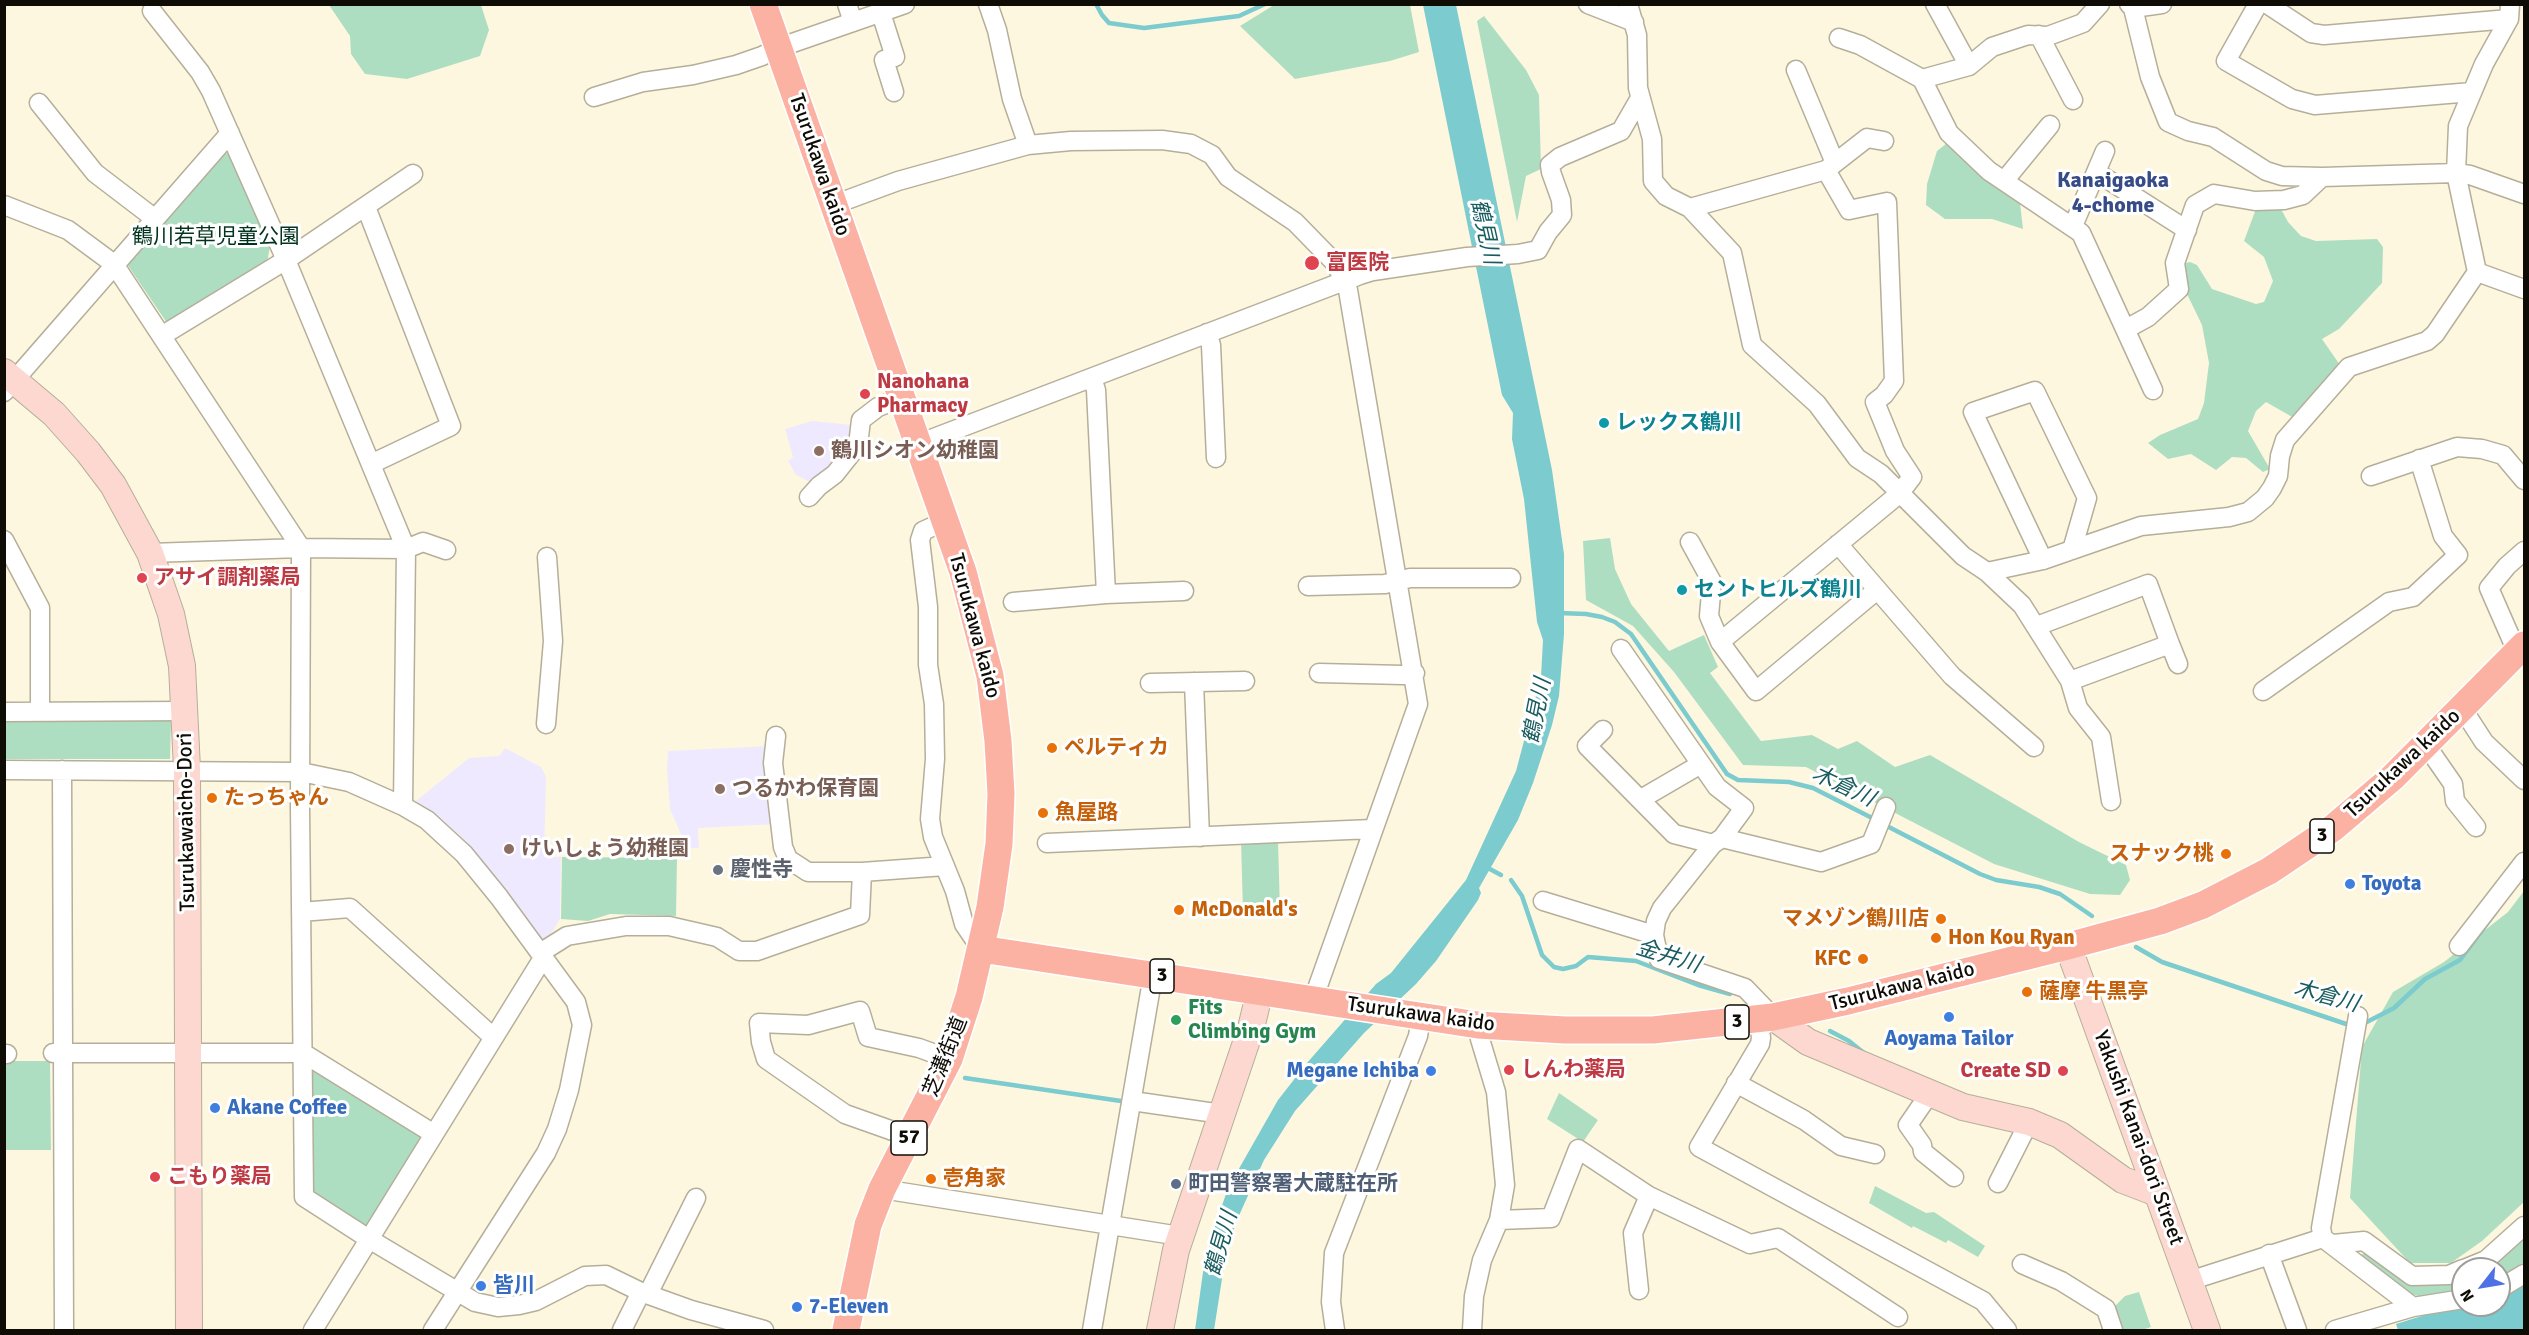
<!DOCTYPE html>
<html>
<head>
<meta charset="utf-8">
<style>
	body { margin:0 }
	#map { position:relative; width:2529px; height:1335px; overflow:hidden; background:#fef7e0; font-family:Signika,sans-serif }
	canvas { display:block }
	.frame { position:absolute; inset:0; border:6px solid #0f0c06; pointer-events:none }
	.north { position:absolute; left:2451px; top:1257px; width:60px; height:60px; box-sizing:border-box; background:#fff; border:2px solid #9f9e9b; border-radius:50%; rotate:239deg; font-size:16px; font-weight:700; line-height:24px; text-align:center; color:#0f0c06 }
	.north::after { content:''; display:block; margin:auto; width:21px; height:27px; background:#4e72e5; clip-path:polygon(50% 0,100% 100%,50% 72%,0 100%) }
</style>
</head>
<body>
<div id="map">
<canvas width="2529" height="1335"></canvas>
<div class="frame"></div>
<div class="north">N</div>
</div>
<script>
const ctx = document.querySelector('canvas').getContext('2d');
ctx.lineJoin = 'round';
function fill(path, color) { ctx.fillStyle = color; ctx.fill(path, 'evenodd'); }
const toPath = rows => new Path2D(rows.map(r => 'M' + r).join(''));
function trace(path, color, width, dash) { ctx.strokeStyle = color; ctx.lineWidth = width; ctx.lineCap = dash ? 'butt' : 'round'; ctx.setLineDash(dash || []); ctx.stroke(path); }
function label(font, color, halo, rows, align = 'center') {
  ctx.font = font + ' Signika,"Noto Sans JP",sans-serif'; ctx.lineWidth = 6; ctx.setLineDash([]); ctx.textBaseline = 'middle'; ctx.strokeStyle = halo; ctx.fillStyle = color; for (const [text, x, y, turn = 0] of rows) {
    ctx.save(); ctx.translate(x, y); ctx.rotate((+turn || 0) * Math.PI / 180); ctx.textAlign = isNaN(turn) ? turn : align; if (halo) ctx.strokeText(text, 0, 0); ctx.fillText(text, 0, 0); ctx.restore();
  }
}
const education = toPath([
	[812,421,852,425,853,444,831,472,812,483,796,475,788,461,793,457,785,429],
	[770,746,777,824,698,828,699,848,687,848,670,809,667,769,668,751],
	[505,748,541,767,546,777,544,857,561,857,560,919,545,943,467,842,443,820,416,801,469,758,499,756]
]);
const green = toPath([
	[329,5,481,5,489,30,480,56,407,79,365,74,351,54,350,36],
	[1274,5,1410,5,1419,52,1390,61,1295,79,1240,26],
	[1484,16,1526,70,1539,95,1541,169,1526,176,1517,222,1477,21],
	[1947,143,2020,203,2023,229,1992,219,1945,219,1926,205,1927,184,1937,151],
	[225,153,233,155,271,241,267,263,167,323,127,264],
	[2257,206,2280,207,2288,222,2301,236,2316,241,2377,239,2383,247,2382,283,2339,329,2322,339,2340,365,2294,418,2266,402,2256,411,2248,431,2270,469,2263,472,2246,458,2232,457,2216,470,2191,454,2168,459,2148,443,2160,435,2198,419,2204,403,2209,363,2202,325,2187,294,2182,264,2190,262,2197,265,2212,289,2256,304,2264,302,2273,281,2264,257,2244,241],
	[1610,538,1615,569,1631,604,1669,651,1704,635,1718,667,1710,673,1761,741,1812,735,1838,749,1857,741,1895,767,1930,755,2079,842,2126,865,2130,880,2120,895,2090,894,1994,864,1806,767,1743,765,1674,672,1633,626,1586,600,1583,541],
	[5,721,171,721,170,759,5,759],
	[1278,840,1280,912,1243,912,1241,841],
	[562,857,677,858,676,916,610,914,588,921,561,919],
	[2524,891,2524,1202,2482,1241,2451,1263,2410,1263,2350,1198,2362,1047,2393,992,2444,962,2508,912],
	[303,1053,434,1134,369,1239,304,1197],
	[4,1061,50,1061,51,1150,5,1150],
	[1559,1093,1598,1120,1583,1142,1547,1119],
	[1875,1186,1926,1213,1934,1212,1985,1246,1978,1257,1948,1240,1946,1243,1913,1226,1912,1228,1869,1203],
	[2524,1236,2524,1264,2499,1280,2499,1269,2485,1269],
	[2366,1253,2450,1282,2463,1279,2463,1294,2424,1298,2399,1290,2357,1256],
	[2139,1292,2151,1327,2142,1330,2122,1330,2114,1307,2125,1296]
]);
const water = toPath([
	[1423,5,1456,5,1552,470,1564,554,1564,634,1559,696,1552,725,1533,783,1518,820,1479,888,1481,893,1478,900,1436,961,1416,984,1364,1033,1295,1111,1264,1160,1237,1220,1226,1253,1214,1330,1195,1330,1204,1265,1213,1232,1228,1188,1278,1100,1307,1063,1376,984,1391,973,1466,880,1516,771,1541,677,1543,640,1537,622,1524,499,1512,439,1513,413,1502,395],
	[2524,1285,2524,1330,2398,1330,2396,1324,2444,1309,2499,1305,2499,1301]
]);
const stream = toPath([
	[1096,4,1102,15,1109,23,1144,28,1239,16,1265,4],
	[1559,613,1586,614,1602,617,1615,622,1631,634,1727,774,1738,780,1789,782,1813,788,1876,820],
	[1883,824,1980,874,1996,880,2039,887,2060,894,2092,916],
	[1488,868,1501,875],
	[1511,880,1522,896,1542,955,1554,967,1563,969,1576,966,1588,957,1636,961,1698,985,1730,994],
	[2136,947,2162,962,2352,1026],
	[2361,1025,2394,1008,2425,979,2460,960,2498,909],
	[1830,1031,1849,1041,1864,1053],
	[965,1078,1121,1101]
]);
const street = toPath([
	[847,4,853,22],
	[988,4,997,30,1012,99,1028,145],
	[1588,4,1634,22],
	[1628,4,1637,35,1638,88,1652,139,1653,181,1666,196,1690,208,1732,253,1752,345,1817,404,1857,458,1881,474,1963,556,1987,572,2022,605,2070,681,2078,708,2101,737,2111,801],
	[1935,4,1969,66],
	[2129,4,2133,8,2150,77,2168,122,2188,131,2213,137,2266,171,2282,176,2322,177,2456,173,2470,175,2524,194],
	[2258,4,2226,61,2292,99,2315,105,2472,92],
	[2267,4,2311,33,2324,35,2509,19],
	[2510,4,2509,19,2484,64,2458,126,2456,173,2477,272,2524,289],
	[2133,8,2162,4],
	[152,11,200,72,211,91,286,260,406,549,403,806],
	[881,13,895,57,884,60,894,92],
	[2039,35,2073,100],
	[1839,38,1860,45,1922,79,1949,133,1989,171,2081,233,2153,390],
	[1796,70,1835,163],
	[1922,79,1969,66,1992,47,2028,35,2048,36,2083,23,2100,4],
	[594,97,643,82,693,75,736,65,762,56,778,48,905,4],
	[39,103,95,173,154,218],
	[2096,172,2187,230],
	[2004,181,2050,125],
	[4,205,68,230,114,264,301,548,300,807,304,1197,369,1239,475,1302,498,1307,519,1305,536,1301,585,1276,606,1275,641,1292,691,1310,764,1330],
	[833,205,898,181,1028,145,1071,141,1162,140,1191,144,1212,155,1228,177,1295,222,1336,264,1348,290,1418,704,1313,1000],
	[366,207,451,426,371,464],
	[1690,208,1826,170,1867,138,1884,141],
	[2073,226,2105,151],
	[2126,329,2148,317,2179,289,2175,263,2195,205,2214,194,2255,201,2284,200,2303,195,2322,177],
	[1207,333,1211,345,1216,458],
	[163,335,286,260,413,174],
	[1092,378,1096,390,1106,594],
	[4,392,230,133],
	[918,444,1360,275,1373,271,1467,257,1518,254,1538,250,1548,232,1562,215,1561,200,1551,172,1550,165,1560,157,1621,131,1640,98],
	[2371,476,2457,447,2482,449,2503,455,2524,480],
	[809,497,819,486,835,474,858,445,861,420,878,407,901,398],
	[945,521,923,531,920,540,928,607,928,665,934,704,935,759,930,819,933,837,955,891,964,924,981,949],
	[4,540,40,608,40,712],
	[1690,542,1712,582,1709,616,1720,642,1756,691,1877,590],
	[1838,544,1952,676,2034,747],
	[150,553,301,548,406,549,423,542,446,550],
	[2043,560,1973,412,2035,391,2087,498,2072,550],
	[1987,572,2043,560,2141,526,2229,517,2248,512,2265,498,2272,488,2278,476,2280,456,2285,440,2349,367,2427,341,2435,334,2477,272],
	[1308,586,1385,584,1410,578,1511,578],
	[1013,602,1106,594,1184,591],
	[2037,626,2148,584,2170,644,2070,681],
	[1720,642,1899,494,1912,477,1895,451,1875,402,1884,395,1894,381,1887,202,1849,210,1826,170],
	[2170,644,2178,664],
	[1621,649,1717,787,1744,808,1722,838],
	[2517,652,2489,588,2507,566,2524,551],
	[1319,673,1403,675,1415,673],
	[1194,682,1200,837],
	[1150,683,1245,681],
	[2263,691,2389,602,2413,597,2458,555,2443,536,2419,459],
	[2462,708,2484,742,2524,780],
	[4,712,186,711],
	[546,724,553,641,547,557],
	[1603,730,1587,746,1674,834,1713,844,1722,838,1821,862,1871,844,1886,807],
	[776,736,773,763,783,847,788,859,808,872,862,872,945,866],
	[2426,745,2453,784,2455,801,2476,827],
	[4,770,301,772,349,782,403,806,427,820,464,854,499,897,576,1002,582,1025,569,1090,557,1129,546,1153,433,1330],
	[62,770,64,1330],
	[1641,799,1701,764],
	[1047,843,1372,829],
	[1713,844,1662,908,1656,921,1654,935,1659,959,1745,988,1773,1017],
	[1543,901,1654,935],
	[301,912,350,908,493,1037],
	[2459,946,2524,862],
	[540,953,567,936,626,926,669,926,717,937,739,951,757,951,860,915,862,872],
	[1759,1019,1761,1038,1760,1044,1699,1147,1983,1301,2007,1330],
	[53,1053,303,1053,434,1134],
	[4,1054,7,1054],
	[1736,1083,1804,1120,1841,1146,1875,1154],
	[1930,1093,1908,1125,1922,1145,1923,1152,1954,1177],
	[1132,1101,1222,1114],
	[910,1137,845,1114,766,1059,761,1042,759,1023,808,1025,860,1011,868,1037,919,1048,949,1059],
	[1998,1183,2029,1122],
	[882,1189,1180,1236],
	[1499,1220,1551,1218,1578,1149,1649,1196,1750,1244,1778,1238,1898,1317],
	[2323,1238,2321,1228,2358,1016],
	[2333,1244,2364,1241,2412,1276,2449,1275,2463,1269],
	[2269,1254,2297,1330],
	[2022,1264,2061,1281,2106,1309,2113,1330],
	[2464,1269,2486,1260,2524,1226],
	[2189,1281,2323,1238,2413,1307],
	[2499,1289,2524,1274],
	[1639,1290,1633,1233,1649,1196],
	[648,1294,696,1198],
	[313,1330,543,958],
	[622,1330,641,1292],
	[1092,1330,1153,975],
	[1335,1330,1331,1302,1334,1253,1418,1036,1421,1017],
	[1472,1330,1474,1296,1482,1260,1499,1220,1505,1185,1496,1092,1480,1039,1478,1025],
	[2335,1330,2413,1307,2463,1299]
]);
const secondary = toPath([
	[4,372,54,414,88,452,113,485,150,553,171,614,182,666,187,769,189,1330],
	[2068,946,2207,1330],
	[1773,1017,1808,1042,1963,1107,2029,1122,2060,1135,2123,1180,2157,1193],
	[1160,1330,1176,1250,1251,1028,1260,991]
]);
const primary = toPath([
	[763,4,963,572,990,676,998,741,1001,794,999,844,990,907,969,997,949,1059,882,1189,868,1225,846,1330],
	[981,949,1478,1025,1565,1030,1653,1030,1773,1017,1848,1001,2068,946,2160,921,2203,905,2269,871,2333,828,2393,777,2524,645]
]);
const markers = [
	[1312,263,8,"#e0444e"],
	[865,394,6,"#e0444e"],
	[1604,423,6,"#0f9aa8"],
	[819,451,6,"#8d6e63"],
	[142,578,6,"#e0444e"],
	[1682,590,6,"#0f9aa8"],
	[1052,748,6,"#e8710a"],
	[720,789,6,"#8d6e63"],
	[212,798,6,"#e8710a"],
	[1043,813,6,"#e8710a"],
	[509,849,6,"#8d6e63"],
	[2226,854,6,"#e8710a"],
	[718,870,6,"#6b7280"],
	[2350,884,6,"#3f7fe0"],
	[1179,910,6,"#e8710a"],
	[1941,919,6,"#e8710a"],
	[1936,938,6,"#e8710a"],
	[1863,959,6,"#e8710a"],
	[2027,992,6,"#e8710a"],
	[1949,1017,6,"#3f7fe0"],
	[1176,1020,6,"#2e9e5b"],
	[1509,1070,6,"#e0444e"],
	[1431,1071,6,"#3f7fe0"],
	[2063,1071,6,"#e0444e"],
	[215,1108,6,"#3f7fe0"],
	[155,1177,6,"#e0444e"],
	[931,1179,6,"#e8710a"],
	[1176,1184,6,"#5c6f8a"],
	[481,1286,6,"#3f7fe0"],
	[797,1307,6,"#3f7fe0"]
];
const shields = [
	[2322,836,24],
	[1162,976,24],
	[1737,1022,24],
	[909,1138,36]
];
const shieldNames = [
	["3",2322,836],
	["3",1162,976],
	["3",1737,1022],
	["57",909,1138]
];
const streetNames = [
	["Tsurukawa kaido",819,165,71],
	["Tsurukawa kaido",974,626,75],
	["Tsurukawa kaido",2403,764,-43],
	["Tsurukawaicho-Dori",187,822,-91],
	["Tsurukawa kaido",1902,987,-14],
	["Tsurukawa kaido",1421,1015,8],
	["芝溝街道",946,1057,-68],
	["Yakushi Kanai-dori Street",2138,1138,70]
];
const parkNames = [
	["鶴川若草児童公園",216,237]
];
const healthNames = [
	["富医院",1326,263],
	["Nanohana",877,382],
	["Pharmacy",877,406],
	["アサイ調剤薬局",154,578],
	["しんわ薬局",1521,1070],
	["Create SD",2051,1071,"right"],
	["こもり薬局",167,1177]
];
const cultureNames = [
	["レックス鶴川",1616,423],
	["セントヒルズ鶴川",1694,590]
];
const educationNames = [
	["鶴川シオン幼稚園",831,451],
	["つるかわ保育園",732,789],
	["けいしょう幼稚園",521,849]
];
const foodNames = [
	["ペルティカ",1064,748],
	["たっちゃん",224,798],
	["魚屋路",1055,813],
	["スナック桃",2214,854,"right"],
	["McDonald's",1191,910],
	["マメゾン鶴川店",1929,919,"right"],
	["Hon Kou Ryan",1948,938],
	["KFC",1851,959,"right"],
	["薩摩 牛黒亭",2039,992],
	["壱角家",943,1179]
];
const worshipNames = [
	["慶性寺",730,870]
];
const shopNames = [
	["Toyota",2362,884],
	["Aoyama Tailor",1949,1039,"center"],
	["Megane Ichiba",1419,1071,"right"],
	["Akane Coffee",227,1108],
	["皆川",493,1286],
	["7-Eleven",809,1307]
];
const leisureNames = [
	["Fits",1188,1008],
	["Climbing Gym",1188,1032]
];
const serviceNames = [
	["町田警察署大蔵駐在所",1188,1184]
];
const neighbourhoodNames = [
	["Kanaigaoka",2113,181],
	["4-chome",2113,206]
];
const waterNames = [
	["鶴見川",1484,232,77],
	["鶴見川",1538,711,-79],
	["木倉川",1843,787,25],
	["金井川",1668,957,17],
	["木倉川",2326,997,15],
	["鶴見川",1222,1244,-74]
];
fill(education, '#efe9ff');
fill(green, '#aedec1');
fill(water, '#7bcbcf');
trace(stream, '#7bcbcf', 4.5);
trace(street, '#b5ae99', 21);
trace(secondary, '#b5ae99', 28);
trace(primary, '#fff', 30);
trace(street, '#fff', 18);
trace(secondary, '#fdd8d1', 26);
trace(primary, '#fbb2a3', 27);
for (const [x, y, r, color] of markers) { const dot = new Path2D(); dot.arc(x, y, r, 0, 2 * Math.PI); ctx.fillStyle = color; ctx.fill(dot); trace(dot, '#fff', 2); }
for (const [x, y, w] of shields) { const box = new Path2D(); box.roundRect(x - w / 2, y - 17, w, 34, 4.5); ctx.fillStyle = '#fff'; ctx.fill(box); trace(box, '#0f0c06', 1.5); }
label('bold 20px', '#0f0c06', null, shieldNames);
label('21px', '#0f0c06', '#fff', streetNames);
label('21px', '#01331d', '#fff', parkNames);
label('bold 21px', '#be3a42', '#fff', healthNames, 'left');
label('bold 21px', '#0d838f', '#fff', cultureNames, 'left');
label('bold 21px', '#785e54', '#fff', educationNames, 'left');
label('bold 21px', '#c56008', '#fff', foodNames, 'left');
label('bold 21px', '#5b616d', '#fff', worshipNames, 'left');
label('bold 21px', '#366cbe', '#fff', shopNames, 'left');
label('bold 21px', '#27864d', '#fff', leisureNames, 'left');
label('bold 21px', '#4e5e75', '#fff', serviceNames, 'left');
label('bold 22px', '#374b86', '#fff', neighbourhoodNames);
label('italic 22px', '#195c60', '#fff', waterNames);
</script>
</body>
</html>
